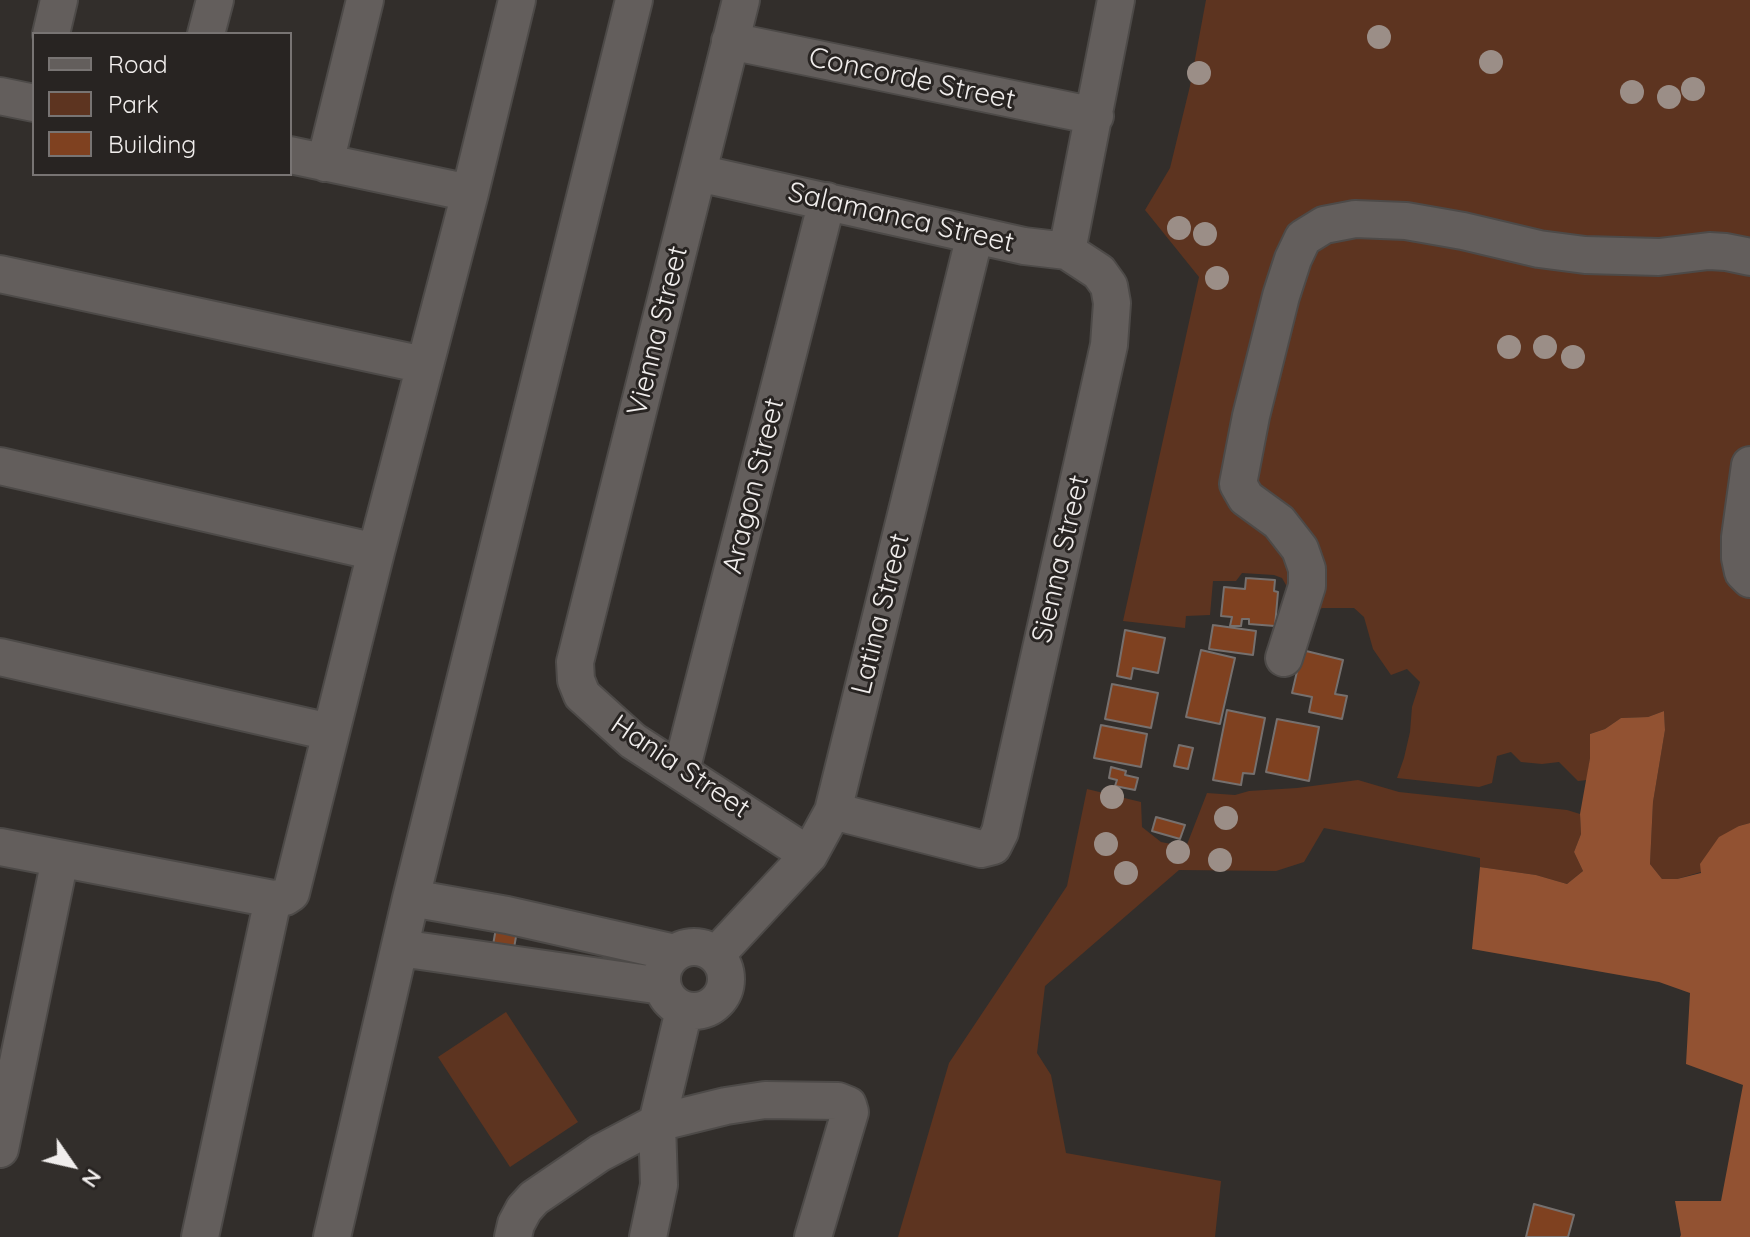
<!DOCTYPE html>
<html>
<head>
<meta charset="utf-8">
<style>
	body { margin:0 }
	#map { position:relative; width:1750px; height:1237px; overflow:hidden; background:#322e2b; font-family:Quicksand,sans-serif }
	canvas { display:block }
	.legend { position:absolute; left:32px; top:32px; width:260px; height:144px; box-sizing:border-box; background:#282422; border:2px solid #787473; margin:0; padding:10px 14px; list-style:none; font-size:24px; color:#f0edec }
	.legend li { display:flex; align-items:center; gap:16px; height:40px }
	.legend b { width:40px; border:2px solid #787473 }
	.north { position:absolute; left:32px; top:1125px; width:80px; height:80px; -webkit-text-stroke:6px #282422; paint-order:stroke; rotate:124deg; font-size:22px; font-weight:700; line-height:32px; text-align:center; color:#f0edec }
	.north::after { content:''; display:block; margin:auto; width:28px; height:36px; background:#f0edec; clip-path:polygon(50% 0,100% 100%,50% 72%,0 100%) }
</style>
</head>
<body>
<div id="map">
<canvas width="1750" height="1237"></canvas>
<ul class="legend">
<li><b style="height:10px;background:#635e5c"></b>Road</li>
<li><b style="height:22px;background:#5d3420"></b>Park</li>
<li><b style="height:22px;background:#7f4120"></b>Building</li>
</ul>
<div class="north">N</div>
</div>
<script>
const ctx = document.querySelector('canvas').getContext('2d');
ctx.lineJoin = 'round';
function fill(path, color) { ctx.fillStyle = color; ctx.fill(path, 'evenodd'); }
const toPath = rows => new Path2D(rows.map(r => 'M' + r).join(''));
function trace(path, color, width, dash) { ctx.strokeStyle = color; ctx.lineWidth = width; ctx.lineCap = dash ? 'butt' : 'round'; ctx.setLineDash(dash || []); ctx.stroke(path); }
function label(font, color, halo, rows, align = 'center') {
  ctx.font = font + ' Quicksand,sans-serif'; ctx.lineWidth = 6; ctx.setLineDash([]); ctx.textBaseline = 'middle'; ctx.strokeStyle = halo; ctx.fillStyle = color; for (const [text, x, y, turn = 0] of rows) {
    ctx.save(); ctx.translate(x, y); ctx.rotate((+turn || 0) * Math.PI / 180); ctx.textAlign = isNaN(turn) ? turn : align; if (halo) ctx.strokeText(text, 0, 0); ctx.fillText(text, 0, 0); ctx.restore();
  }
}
const green = toPath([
	[1206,0,1750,0,1750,823,1739,826,1701,872,1677,879,1662,879,1650,864,1653,802,1665,730,1664,711,1648,717,1621,718,1605,729,1590,734,1590,758,1587,780,1578,781,1559,762,1542,764,1521,762,1511,752,1497,756,1492,783,1479,787,1397,778,1404,758,1410,732,1412,707,1420,682,1407,669,1391,675,1373,649,1364,617,1354,608,1322,608,1312,615,1286,598,1286,585,1282,578,1274,575,1242,573,1236,581,1213,581,1210,615,1186,616,1185,628,1123,621,1199,277,1145,210,1170,168,1190,86],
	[1358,780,1399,792,1567,810,1580,814,1581,834,1574,852,1583,871,1567,884,1536,875,1480,867,1480,858,1324,828,1304,862,1276,871,1179,870,1045,986,1037,1053,1051,1075,1066,1153,1221,1181,1215,1237,898,1237,949,1063,1067,886,1087,789,1141,802,1142,827,1161,842,1186,847,1207,793,1235,795,1249,791,1297,788],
	[506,1012,578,1122,510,1167,438,1057]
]);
const forest = toPath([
	[1664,711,1665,730,1653,802,1650,864,1662,879,1677,879,1701,873,1700,864,1719,837,1739,826,1750,823,1750,1237,1680,1237,1681,1235,1675,1201,1721,1201,1743,1085,1686,1064,1690,993,1659,982,1472,949,1480,867,1536,875,1567,884,1583,871,1574,852,1581,834,1580,814,1590,758,1590,734,1605,729,1621,718,1648,717]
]);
const building = toPath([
	[1246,578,1275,580,1274,591,1278,592,1275,626,1249,624,1249,619,1242,619,1241,626,1230,626,1232,617,1221,616,1224,587,1245,589,1246,578],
	[1213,625,1256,631,1253,655,1209,649,1213,625],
	[1125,630,1165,638,1158,673,1133,668,1131,679,1117,676,1125,630],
	[1201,650,1235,658,1220,724,1186,717,1201,650],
	[1302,650,1343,660,1335,694,1347,696,1342,719,1309,712,1312,697,1292,693,1302,650],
	[1112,684,1158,693,1151,728,1105,719,1112,684],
	[1227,710,1265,718,1254,774,1243,773,1241,785,1213,780,1227,710],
	[1277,719,1319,727,1309,781,1266,772,1277,719],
	[1101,725,1147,734,1141,767,1094,758,1101,725],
	[1179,745,1193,748,1188,769,1174,766,1179,745],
	[1111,767,1126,771,1125,775,1138,778,1135,790,1115,786,1117,780,1109,778,1111,767],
	[1156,817,1185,825,1180,839,1152,831,1156,817],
	[496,928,517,931,514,948,493,945,496,928],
	[1534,1204,1574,1215,1568,1237,1526,1237,1534,1204]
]);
const street = toPath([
	[741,0,575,662,576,680,582,695,633,741,809,855],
	[51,34,59,0],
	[206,34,215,0],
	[730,41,1095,116],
	[0,96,34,103],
	[290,155,470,193],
	[325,163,365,0],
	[698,173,975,235,1024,246,1067,251,1099,272,1109,286,1112,303,1109,345,1000,832,993,846,981,849,833,811],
	[1067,251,1116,0],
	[0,274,424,365],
	[1750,465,1740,537,1740,558,1743,572,1750,579],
	[0,466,376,552],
	[0,657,330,732],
	[1284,658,1307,586,1307,569,1300,549,1279,522,1246,498,1238,484,1251,416,1281,296,1293,259,1303,238,1324,225,1355,219,1406,221,1463,231,1539,249,1585,255,1659,257,1709,251,1726,252,1750,257],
	[681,771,827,201],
	[0,847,273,899,285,897,291,893,376,552,470,193,517,0],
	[411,898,507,915,675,953],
	'662 979a32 32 0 1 1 64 0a32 32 0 1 1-64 0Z',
	[400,948,662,986],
	[716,955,809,855,833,811,975,235],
	[0,1149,60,859],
	[200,1237,273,899],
	[332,1237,411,898,634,0],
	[513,1237,516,1224,524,1209,534,1198,600,1153,657,1123,726,1106,765,1100,838,1101,848,1105,850,1112,813,1237],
	[648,1237,659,1185,657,1123,684,1010]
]);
const trees = [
	[1379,37],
	[1491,62],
	[1199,73],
	[1693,89],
	[1632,92],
	[1669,97],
	[1179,228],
	[1205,234],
	[1217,278],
	[1509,347],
	[1545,347],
	[1573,357],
	[1112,797],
	[1226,818],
	[1106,844],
	[1178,852],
	[1220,860],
	[1126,873]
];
const streetNames = [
	["Concorde Street",912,79,12],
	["Salamanca Street",901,218,13],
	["Vienna Street",658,331,-76],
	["Aragon Street",754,486,-76],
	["Sienna Street",1061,559,-77],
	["Latina Street",881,614,-76],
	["Hania Street",680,767,34]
];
fill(green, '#5d3420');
fill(forest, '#925232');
fill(building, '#7f4120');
trace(building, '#76706e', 2);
trace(street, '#4d4a48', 40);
trace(street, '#635e5c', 36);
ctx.fillStyle = '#9b8e87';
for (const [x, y] of trees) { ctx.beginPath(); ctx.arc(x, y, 12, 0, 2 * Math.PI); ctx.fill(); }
label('28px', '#f0edec', '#282422', streetNames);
</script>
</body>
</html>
